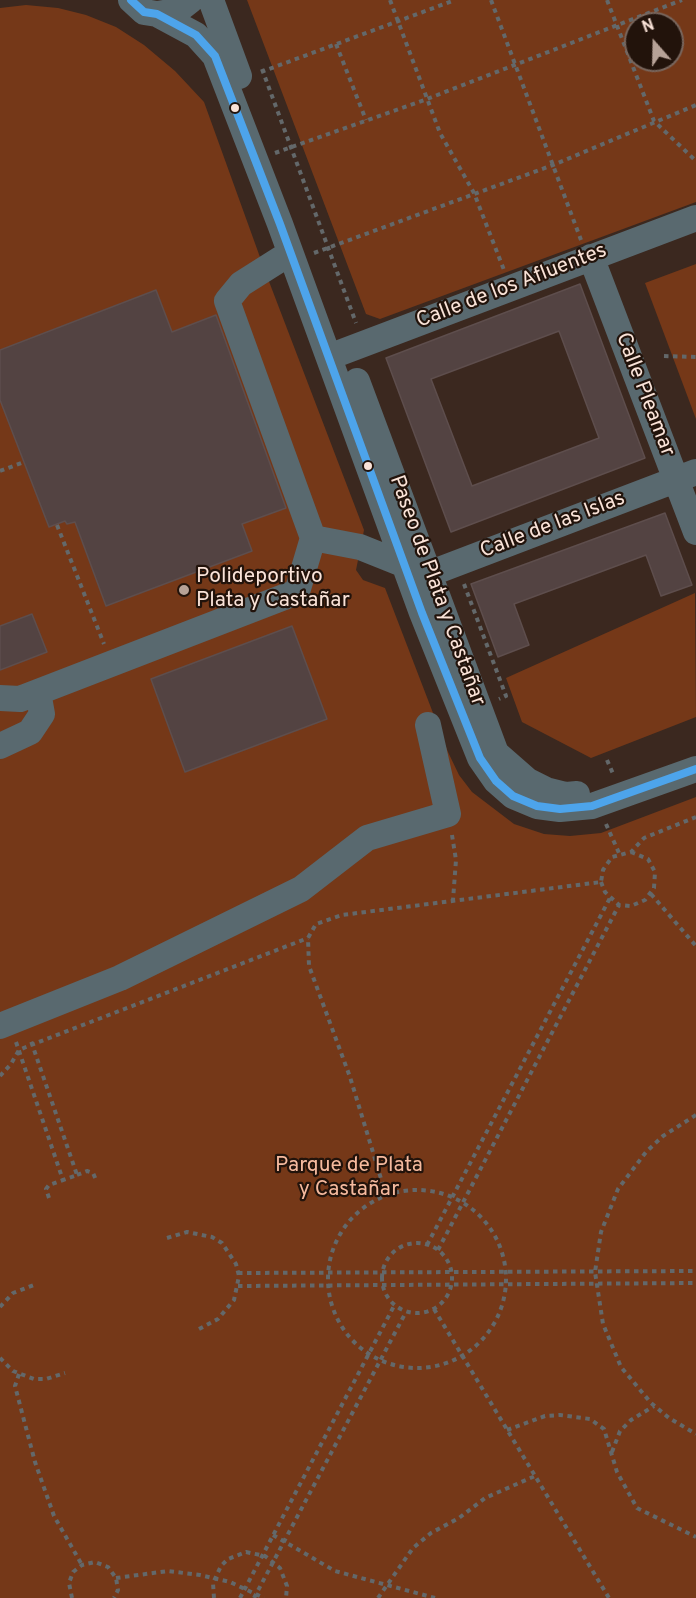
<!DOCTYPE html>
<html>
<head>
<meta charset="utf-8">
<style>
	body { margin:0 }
	#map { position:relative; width:696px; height:1598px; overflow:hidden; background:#3b281f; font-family:Overpass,sans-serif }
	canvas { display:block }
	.north { position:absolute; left:624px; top:12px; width:60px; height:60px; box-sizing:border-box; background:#22130b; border:2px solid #78665d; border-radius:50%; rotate:340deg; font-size:16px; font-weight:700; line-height:24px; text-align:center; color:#fae3d8 }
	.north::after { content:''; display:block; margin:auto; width:21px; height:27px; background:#b7a297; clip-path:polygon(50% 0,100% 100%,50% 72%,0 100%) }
</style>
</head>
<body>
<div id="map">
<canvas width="696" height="1598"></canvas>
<div class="north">N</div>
</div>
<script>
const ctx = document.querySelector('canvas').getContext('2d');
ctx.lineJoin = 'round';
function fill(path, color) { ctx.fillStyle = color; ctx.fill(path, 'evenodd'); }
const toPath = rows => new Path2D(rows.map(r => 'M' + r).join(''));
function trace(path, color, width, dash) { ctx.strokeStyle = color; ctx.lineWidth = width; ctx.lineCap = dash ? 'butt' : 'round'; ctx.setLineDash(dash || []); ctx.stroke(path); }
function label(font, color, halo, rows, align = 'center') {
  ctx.font = font + ' Overpass,sans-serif'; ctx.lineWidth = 4.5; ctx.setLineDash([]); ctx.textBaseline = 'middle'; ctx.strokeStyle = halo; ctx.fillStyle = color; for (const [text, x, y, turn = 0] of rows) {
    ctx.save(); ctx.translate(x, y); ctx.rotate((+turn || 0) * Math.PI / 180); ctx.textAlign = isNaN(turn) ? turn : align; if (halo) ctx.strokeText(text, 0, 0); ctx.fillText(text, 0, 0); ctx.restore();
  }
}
const green = toPath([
	[247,0,696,0,696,202,380,319,366,314],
	[636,24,672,24,672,60,636,60],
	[26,5,58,8,86,15,116,27,144,45,175,71,204,102,265,271,364,530,356,570,363,580,385,588,448,752,459,775,472,792,514,824,544,834,570,836,601,833,696,797,696,1598,0,1598,0,8],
	[696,264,696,419,645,283],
	[695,593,696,717,591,758,522,722,506,678]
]);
const building = toPath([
	[580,284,645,458,451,532,386,358,580,284],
	[559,331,599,438,472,486,431,379,559,331],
	[156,290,172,332,216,315,286,508,242,524,252,551,106,606,75,522,67,524,65,521,49,527,0,400,0,350,156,290],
	[665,513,692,585,661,596,646,555,514,604,529,645,498,657,471,584,665,513],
	[32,614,47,652,0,670,0,626,32,614],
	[292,626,327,719,185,772,151,679,292,626]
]);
const path = toPath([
	[390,0,440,133,474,193,504,270],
	[491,0,581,240],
	[607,0,654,121,696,161],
	[336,44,366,120],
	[262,69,356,323],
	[261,72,455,0],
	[275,153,427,99,682,0],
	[314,253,553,165,696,105],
	[664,356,696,357],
	[0,471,24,462],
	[57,525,104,644],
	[464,584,506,696,499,699],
	[607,760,614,776],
	[606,824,619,853],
	[452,835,456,860,453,900],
	[601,882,605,892,619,905,631,906,645,900,654,888,655,872,648,859,631,852],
	[651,894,696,946],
	[16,1042,63,1180,77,1175,30,1038],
	[0,1076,11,1064,19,1050,26,1047,308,938],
	[696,1115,663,1136,646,1152,618,1189,601,1232,595,1272,603,1324,621,1367,651,1403,669,1418,696,1434],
	[77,1175,87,1171,93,1173,97,1182],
	'328 1279a89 89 0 1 1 178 0a89 89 0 1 1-178 0Z',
	[386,1195,350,1077,309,966,308,938,316,924,342,915,601,882,603,870,612,857,631,852,644,838,696,817],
	[49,1198,46,1189,49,1185,63,1180],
	[167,1238,187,1232,212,1237,222,1243,236,1264,239,1276,234,1300,218,1319,199,1329],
	'382 1278a35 35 0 1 1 70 0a35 35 0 1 1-70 0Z',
	[427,1245,610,898],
	[438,1250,619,905],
	[238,1273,696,1271],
	[238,1286,696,1283],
	[0,1307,13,1293,34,1285],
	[434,1309,609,1598],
	[0,1358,13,1371,34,1379,46,1379,65,1373],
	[19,1374,15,1386,35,1462,54,1516,82,1565],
	[507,1430,545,1416,560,1415,590,1419,604,1429,617,1472,637,1508,696,1537],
	[612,1452,620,1431,631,1420,654,1406],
	[273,1535,335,1571,435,1598],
	[116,1578,168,1571,200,1575,230,1582,264,1598],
	[72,1598,69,1583,73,1572,82,1565,95,1562,108,1567,116,1578,118,1590,114,1598],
	[214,1598,213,1583,221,1566,228,1559,246,1552,265,1556,280,1568,287,1586,286,1598],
	[240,1598,394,1306],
	[254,1598,406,1312],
	[378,1598,413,1548,431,1533,459,1518,485,1498,535,1476]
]);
const minor = toPath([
	[131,0,144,12,157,14,177,11,191,0],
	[211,0,239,76],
	[157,14,196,35,215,56,280,224,422,613,480,758,496,781,513,796,537,806,560,809,592,806,696,769],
	[591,257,696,532],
	[329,357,696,218],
	[357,381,496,753,528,781,546,790,566,795,577,794],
	[313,538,360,547,405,565],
	[413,580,696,472],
	[0,698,20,699,297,592,313,538,227,301,241,284,290,253],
	[0,746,30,732,42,714,38,692],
	[0,1026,120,978,301,889,367,838,448,814,428,725]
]);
const bus1 = toPath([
	[131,0,144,12,157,14,196,35,215,56,280,224,422,613,480,758,496,781,513,796,537,806,560,809,592,806,696,769]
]);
const markers = [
	[235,108,5,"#fae3d8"],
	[368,466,5,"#fae3d8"],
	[184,590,6,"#b7a297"]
];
const streetNames = [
	["Calle de los Afluentes",512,287,-21],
	["Calle Pleamar",644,395,69],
	["Calle de las Islas",553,526,-21],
	["Paseo de Plata y Castañar",436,591,70]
];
const poiNames = [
	["Polideportivo",196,578],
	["Plata y Castañar",196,602]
];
const parkNames = [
	["Parque de Plata",349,1167],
	["y Castañar",349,1191]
];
fill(green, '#753818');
fill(building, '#534342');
trace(building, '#5e4e4d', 1.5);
trace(path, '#63686a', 4, [4.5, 4.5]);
trace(minor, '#59696f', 26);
trace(bus1, '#4da4eb', 8);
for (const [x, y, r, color] of markers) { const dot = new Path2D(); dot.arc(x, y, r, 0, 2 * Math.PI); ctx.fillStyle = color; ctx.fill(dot); trace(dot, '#22130b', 2); }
label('21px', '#fae3d8', '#22130b', streetNames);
label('21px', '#fae3d8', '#22130b', poiNames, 'left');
label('21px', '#f6ba9e', '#22130b', parkNames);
</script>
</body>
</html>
